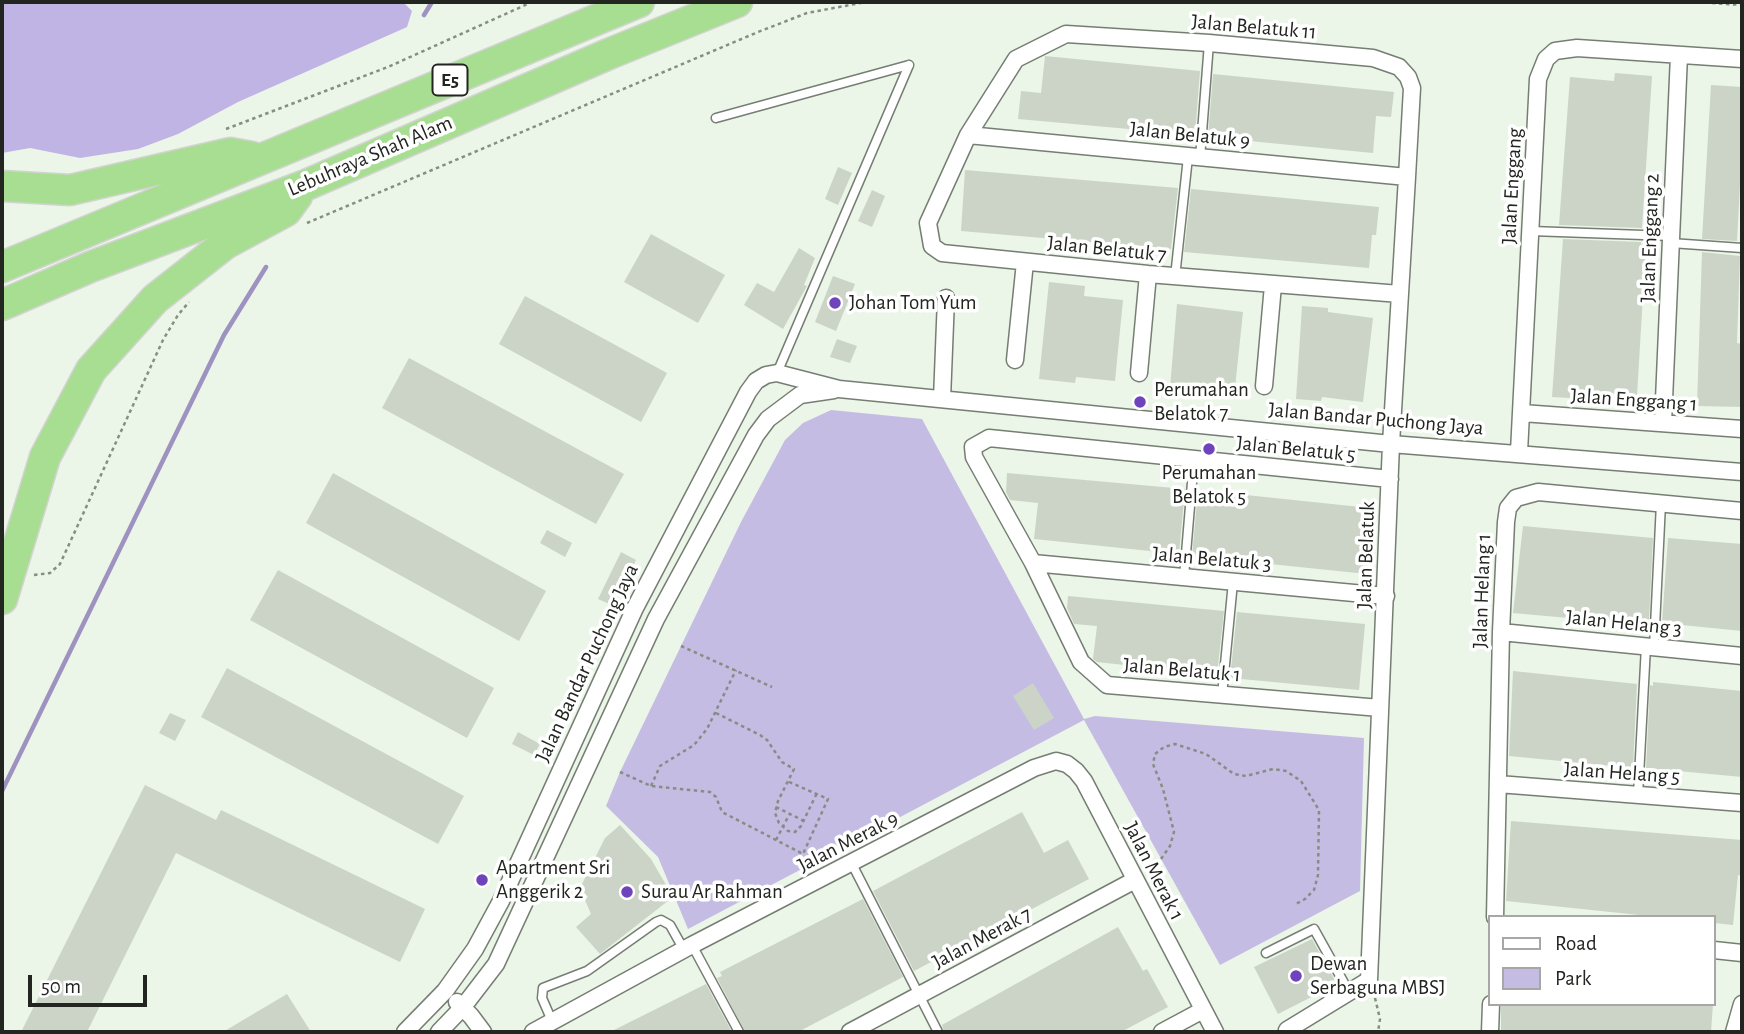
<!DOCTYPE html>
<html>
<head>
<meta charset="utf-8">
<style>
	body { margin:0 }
	#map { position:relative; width:1744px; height:1034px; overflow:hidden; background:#ebf5e8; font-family:"Alegreya Sans",sans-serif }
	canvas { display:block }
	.frame { position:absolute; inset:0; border:4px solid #222520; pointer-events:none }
	.legend { position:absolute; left:1488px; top:915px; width:228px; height:91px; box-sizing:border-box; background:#fff; border:2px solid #a7a8a6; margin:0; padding:9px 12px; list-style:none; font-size:21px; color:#222520 }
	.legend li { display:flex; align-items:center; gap:14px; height:35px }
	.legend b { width:35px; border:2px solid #a7a8a6 }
	.scale { position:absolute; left:28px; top:975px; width:119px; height:32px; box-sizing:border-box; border:4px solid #222520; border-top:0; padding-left:9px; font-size:21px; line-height:24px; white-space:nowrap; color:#222520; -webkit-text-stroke:5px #fff; paint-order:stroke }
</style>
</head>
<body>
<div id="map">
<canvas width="1744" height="1034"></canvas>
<div class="frame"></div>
<ul class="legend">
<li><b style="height:9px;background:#fff"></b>Road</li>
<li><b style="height:19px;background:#c5bce4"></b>Park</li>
</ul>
<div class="scale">50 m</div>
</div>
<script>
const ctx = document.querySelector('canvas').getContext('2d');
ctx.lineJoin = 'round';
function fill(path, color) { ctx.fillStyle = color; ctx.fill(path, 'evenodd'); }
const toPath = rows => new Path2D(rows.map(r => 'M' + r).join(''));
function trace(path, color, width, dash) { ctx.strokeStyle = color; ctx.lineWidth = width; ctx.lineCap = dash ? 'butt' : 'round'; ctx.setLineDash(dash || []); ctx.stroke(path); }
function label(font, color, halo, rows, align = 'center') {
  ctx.font = font + ' "Alegreya Sans",sans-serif'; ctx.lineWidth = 7; ctx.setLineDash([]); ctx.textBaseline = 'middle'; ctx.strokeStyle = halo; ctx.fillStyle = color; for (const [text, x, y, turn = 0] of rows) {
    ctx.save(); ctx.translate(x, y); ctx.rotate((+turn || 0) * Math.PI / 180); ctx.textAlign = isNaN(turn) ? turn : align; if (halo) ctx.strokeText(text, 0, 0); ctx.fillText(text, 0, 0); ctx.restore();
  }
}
const green = toPath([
	[831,410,922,419,1084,719,1095,716,1364,738,1360,891,1220,965,1084,720,688,929,658,857,606,806,620,772,741,522,785,440,803,423]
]);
const forest = toPath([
	[2,2,403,2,412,11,407,27,238,102,178,134,138,149,80,158,30,148,2,153]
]);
const stream = toPath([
	[424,15,432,2],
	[2,791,224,335,266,267]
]);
const building = toPath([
	[1045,56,1200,71,1195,135,1018,119,1021,91,1041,93],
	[1615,73,1652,76,1642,228,1559,225,1570,77,1614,81],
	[1213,74,1394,92,1391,117,1376,116,1373,153,1208,137],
	[1711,85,1742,87,1742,148,1737,241,1702,239],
	[838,167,852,173,838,205,825,199],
	[965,170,1178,188,1171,249,961,231],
	[1191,189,1379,207,1376,235,1372,235,1369,268,1184,252],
	[872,190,885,196,872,227,858,221],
	[651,234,725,275,698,323,624,282],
	[1563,239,1641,242,1641,244,1646,245,1637,395,1588,391,1587,399,1552,397],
	[799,248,815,258,804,285,807,286,783,329,744,305,757,283,774,292],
	[1702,252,1740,256,1737,343,1742,344,1742,407,1697,406],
	[833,276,855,284,836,331,815,322],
	[1049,282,1085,286,1084,296,1123,300,1115,381,1076,377,1075,383,1039,379],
	[525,296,667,373,641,422,499,344],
	[1177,304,1243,312,1234,397,1170,388],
	[1302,306,1328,308,1328,312,1373,318,1363,402,1322,397,1321,401,1296,399],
	[837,339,857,346,850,363,830,357],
	[409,358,624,474,596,524,382,408],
	[333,473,546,591,519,641,306,523],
	[1007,473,1185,489,1179,554,1034,539,1038,503,1010,500,1006,492],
	[1198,490,1370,508,1366,546,1370,546,1367,574,1192,556],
	[1523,526,1653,538,1649,621,1646,621,1646,625,1513,613],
	[547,530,572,543,565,557,540,543],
	[1668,538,1742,544,1742,631,1662,623],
	[621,552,636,560,614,606,598,599],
	[278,570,494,688,467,738,250,620],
	[1068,596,1224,611,1217,675,1097,662,1093,659,1097,626,1074,624,1067,608],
	[1237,612,1365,624,1359,690,1230,678],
	[227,668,464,796,438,844,201,717],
	[1513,671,1637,684,1633,768,1509,756],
	[1653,682,1742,691,1742,777,1646,768,1650,685,1653,686],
	[1033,683,1054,718,1034,730,1013,696],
	[170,713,186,720,175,741,159,733],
	[518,732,540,744,534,755,512,744],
	[145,785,216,820,221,810,425,909,400,962,176,853,87,1032,21,1032],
	[1022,812,1044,853,1068,840,1089,879,914,971,873,891],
	[1511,821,1742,840,1742,876,1738,875,1733,925,1714,923,1714,917,1658,917,1506,901],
	[620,825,651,859,673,897,600,954,576,927,591,914,585,900,588,897,580,888,605,838],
	[863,899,903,977,798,1032,745,1032,717,978,722,976,720,972],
	[1118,927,1143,971,1147,969,1168,1007,1121,1032,944,1032,942,1025],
	[1312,939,1337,984,1278,1014,1254,967],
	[706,984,732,1032,610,1032],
	[287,994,311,1032,223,1032],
	[1501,1004,1713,1004,1711,1032,1501,1032]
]);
const path = toPath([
	[1698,2,1742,5],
	[226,129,388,67,532,2],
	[307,223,758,32,807,13,866,2],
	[34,575,50,573,60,564,163,340,178,315,189,302],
	[681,646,772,687],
	[716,713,760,735,767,740,782,762,794,769,778,801,775,813,779,823,788,831,795,832,801,826,816,795],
	[620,772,651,786,710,792,716,797,722,812,803,854,828,799,787,781],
	[651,786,660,766,694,745,707,729,736,670],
	[776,807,804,821],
	[776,840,789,815],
	[1161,859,1170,846,1174,832,1163,789,1153,764,1155,754,1164,747,1175,744,1206,754,1234,774,1246,776,1273,769,1286,771,1301,781,1319,810,1318,875,1314,890,1305,899,1294,905],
	[1375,998,1380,1019,1378,1032]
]);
const service = toPath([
	[716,118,909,65],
	[1200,158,1209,43],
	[1531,231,1671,236],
	[1671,243,1742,248],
	[1175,277,1188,157],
	[777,373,909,65],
	[1184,577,1194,459],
	[1654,647,1661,503],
	[1222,695,1233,582],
	[1638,795,1646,646],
	[852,864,938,1032],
	[692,945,739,1032],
	[1266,953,1314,929,1349,992],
	[552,1021,542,998,543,988,587,971,656,922,661,920,670,925,684,950]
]);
const minor = toPath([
	[968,135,1407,177],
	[1015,360,1025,262],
	[1139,373,1148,274],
	[1264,386,1273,285],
	[942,399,946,298],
	[1522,413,1742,429],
	[1663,423,1679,55],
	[1519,452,1538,79,1546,59,1555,51,1577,48,1742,59],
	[1033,563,1386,596],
	[1501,632,1742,656],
	[1380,708,1107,685,1081,662,1033,563,974,457,973,447,989,438,1390,479],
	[1498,784,1742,803],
	[1495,917,1501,632,1506,522,1508,508,1516,498,1538,492,1742,511],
	[1714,950,1742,953],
	[457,1002,471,1016,483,1032],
	[1287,1030,1369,980,1391,444,1407,177,1412,88,1408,77,1399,67,1373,58,1209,43,1066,34,1016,59,968,135,928,223,932,246,942,253,1148,274,1400,294],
	[405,1032,445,991,475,949,501,901,635,608,748,392,756,381,766,375,777,373,839,389,1391,444,1742,472],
	[439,1032,463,1007,496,964,656,619,756,435,768,419,800,395,834,390],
	[533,1032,692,945,1034,768,1056,761,1067,764,1076,771,1084,781,1215,1032],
	[850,1032,1135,880],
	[1162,1032,1203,1010],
	[1490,1032,1491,1004],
	[1734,1032,1742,1004]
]);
const motorway = toPath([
	[2,186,70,190,230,153,252,157],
	[2,267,639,2],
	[2,305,90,267,306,185,611,53,737,2],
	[2,599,45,457,91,370,155,299,225,244,286,211,297,196]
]);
const markers = [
	[835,303,7,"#6f43bb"],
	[1140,402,7,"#6f43bb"],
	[1209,449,7,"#6f43bb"],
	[482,880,7,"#6f43bb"],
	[627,892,7,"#6f43bb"],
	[1296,976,7,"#6f43bb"]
];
const shields = [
	[450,80,35]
];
const shieldNames = [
	["E5",450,80]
];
const streetNames = [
	["Jalan Belatuk 11",1254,27,5],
	["Jalan Belatuk 9",1190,135,6],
	["Lebuhraya Shah Alam",370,156,-23],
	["Jalan Enggang",1512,186,-87],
	["Jalan Enggang 2",1650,238,-88],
	["Jalan Belatuk 7",1107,249,6],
	["Jalan Enggang 1",1634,400,4],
	["Jalan Bandar Puchong Jaya",1376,419,5],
	["Jalan Belatuk 5",1296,449,6],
	["Jalan Belatuk",1366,555,-88],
	["Jalan Belatuk 3",1212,559,5],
	["Jalan Helang 1",1482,591,-88],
	["Jalan Helang 3",1624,623,6],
	["Jalan Bandar Puchong Jaya",587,663,-65],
	["Jalan Belatuk 1",1182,670,5],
	["Jalan Helang 5",1622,773,4],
	["Jalan Merak 9",848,842,-27],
	["Jalan Merak 1",1154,871,63],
	["Jalan Merak 7",982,938,-28]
];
const poiNames = [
	["Johan Tom Yum",849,303],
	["Perumahan",1154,390],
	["Belatok 7",1154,414],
	["Perumahan",1209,473,"center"],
	["Belatok 5",1209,497,"center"],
	["Apartment Sri",496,868],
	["Anggerik 2",496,892],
	["Surau Ar Rahman",641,892],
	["Dewan",1310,964],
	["Serbaguna MBSJ",1310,988]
];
fill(green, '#c5bce4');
fill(forest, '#c0b4e5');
trace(stream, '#9d92c0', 4.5);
fill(building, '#cbd4c7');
trace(service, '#767e73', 11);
trace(minor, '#767e73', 19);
trace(motorway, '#d3d3d2', 33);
trace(path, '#868d84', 2.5, [3.5, 3.5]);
trace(service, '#fff', 8);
trace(minor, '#fff', 16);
trace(motorway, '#a8de92', 30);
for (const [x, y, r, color] of markers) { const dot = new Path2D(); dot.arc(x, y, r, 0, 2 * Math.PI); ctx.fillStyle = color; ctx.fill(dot); trace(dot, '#fff', 2.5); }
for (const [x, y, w] of shields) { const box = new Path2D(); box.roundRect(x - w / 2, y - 15.5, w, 31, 5); ctx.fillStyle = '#fff'; ctx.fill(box); trace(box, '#222520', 2); }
label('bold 19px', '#222520', null, shieldNames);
label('21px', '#222520', '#fff', streetNames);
label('21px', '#222520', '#fff', poiNames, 'left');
</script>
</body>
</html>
